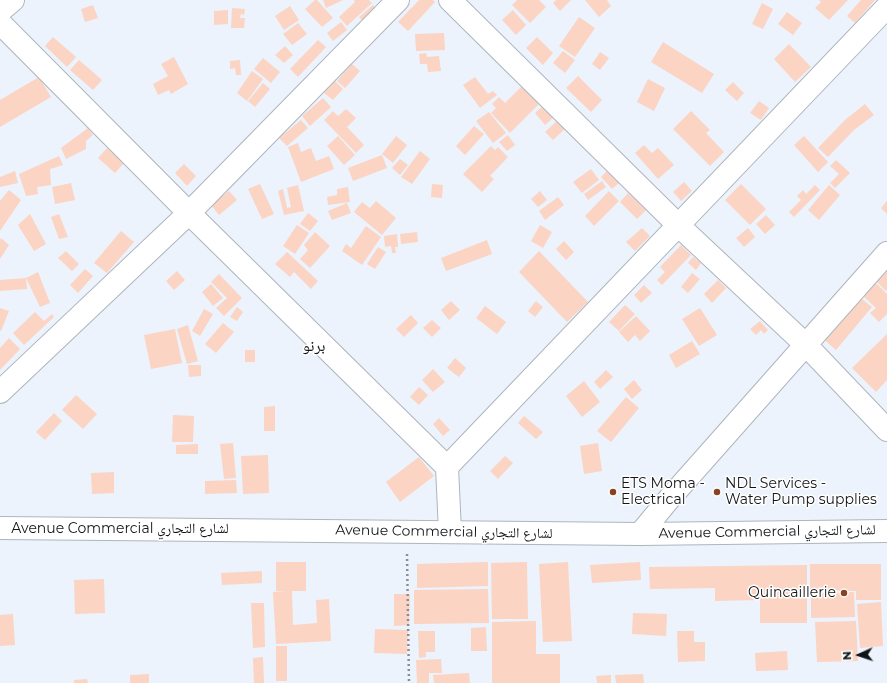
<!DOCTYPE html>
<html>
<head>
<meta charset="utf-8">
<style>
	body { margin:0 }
	#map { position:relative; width:887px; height:683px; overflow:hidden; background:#ecf3fc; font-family:Montserrat,sans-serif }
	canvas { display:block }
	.north { position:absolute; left:839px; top:635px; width:40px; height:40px; -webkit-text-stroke:3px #fff; paint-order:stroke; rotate:267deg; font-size:11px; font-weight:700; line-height:16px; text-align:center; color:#121417 }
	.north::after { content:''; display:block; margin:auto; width:14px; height:18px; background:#121417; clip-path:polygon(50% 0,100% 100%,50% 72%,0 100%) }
</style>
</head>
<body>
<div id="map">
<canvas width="887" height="683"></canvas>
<div class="north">N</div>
</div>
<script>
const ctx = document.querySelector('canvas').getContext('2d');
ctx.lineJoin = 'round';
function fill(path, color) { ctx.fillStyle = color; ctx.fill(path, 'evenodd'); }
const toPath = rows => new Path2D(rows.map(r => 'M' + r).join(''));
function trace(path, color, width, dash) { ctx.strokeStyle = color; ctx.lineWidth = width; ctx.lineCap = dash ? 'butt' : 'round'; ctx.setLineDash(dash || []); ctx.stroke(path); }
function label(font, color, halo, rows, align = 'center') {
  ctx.font = font + ' Montserrat,"Noto Naskh Arabic",sans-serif'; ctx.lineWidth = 3; ctx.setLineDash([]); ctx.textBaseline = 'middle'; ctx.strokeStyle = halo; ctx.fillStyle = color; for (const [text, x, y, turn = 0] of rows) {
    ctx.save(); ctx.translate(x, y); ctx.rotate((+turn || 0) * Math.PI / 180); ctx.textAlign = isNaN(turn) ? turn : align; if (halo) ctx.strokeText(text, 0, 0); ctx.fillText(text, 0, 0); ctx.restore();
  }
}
const building = toPath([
	[315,0,317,0,333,18,322,27,305,9],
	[323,0,343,0,326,8],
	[354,0,369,0,372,3,347,26,339,17,355,2],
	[419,0,433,0,435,2,408,31,398,22],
	[517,0,539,0,546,7,530,23,512,5],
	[556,0,571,0,560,11,553,3],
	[585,0,607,0,611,6,599,17],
	[819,0,848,0,829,20,815,8,821,2],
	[861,0,875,0,855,23,847,16],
	[762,3,773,9,763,29,752,24],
	[93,5,98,18,85,22,81,9],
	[373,5,378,10,364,23,359,17],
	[290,6,299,20,284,30,275,16],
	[232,8,245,9,244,15,241,14,240,18,245,18,244,28,231,28],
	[228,10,228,24,214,25,214,11],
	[513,10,526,25,516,35,502,20],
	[787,12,802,23,793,35,778,24],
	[579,17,595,28,575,57,559,46],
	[341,22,347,30,333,41,327,33],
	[298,23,307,34,292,45,283,34],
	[444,33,445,50,416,51,415,34],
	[53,37,76,57,67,67,45,46],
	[537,37,553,53,543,65,526,48],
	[318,40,326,47,298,77,290,69],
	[663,42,714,74,702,93,651,62],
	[789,44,811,67,795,82,774,59],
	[285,46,293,55,284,63,275,55],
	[563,51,575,60,565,73,553,63],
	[600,52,609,58,600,70,592,64],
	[426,53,427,57,439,56,441,71,428,72,427,64,420,64,419,54],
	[174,57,188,84,171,94,169,90,158,95,153,84,168,76,161,64],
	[263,58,280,72,271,83,254,69],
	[79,60,102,80,93,90,70,70],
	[240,60,241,75,236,75,235,68,230,69,230,61],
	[352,64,360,71,345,88,337,81],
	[252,71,263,79,247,101,237,93],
	[578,76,602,100,591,112,566,88],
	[39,77,51,97,0,127,0,100],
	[475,77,488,94,493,91,497,95,480,108,463,85],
	[648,79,665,88,654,111,637,102],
	[335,81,343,89,333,100,324,93],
	[733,82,744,93,737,101,725,90],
	[263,83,270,89,255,107,248,101],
	[522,86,539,104,510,133,491,113,496,108,492,104,499,97,505,103],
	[323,98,331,107,310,126,302,116],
	[759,101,769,108,761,120,750,113],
	[865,104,874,115,854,130,828,157,818,148,845,120],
	[544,105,554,117,545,125,535,113],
	[346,109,356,118,347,127,364,145,356,153,324,120,333,111,338,116],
	[691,111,710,130,706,133,724,152,710,166,673,129],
	[489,112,506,133,493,143,476,121],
	[559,119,567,127,553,140,545,132],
	[301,120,308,128,287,146,279,138],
	[474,126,484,134,465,155,456,146],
	[88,128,93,135,86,141,86,149,66,159,61,148],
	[508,135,515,145,507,151,499,142],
	[338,136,355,155,344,165,327,146],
	[396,136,407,145,393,163,382,154],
	[804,136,828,162,818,172,794,145],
	[298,143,301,152,311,148,316,161,329,156,334,169,301,182,288,147],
	[644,145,652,153,658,148,674,165,658,179,635,153],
	[491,146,495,150,498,147,508,157,490,176,494,179,482,192,463,174],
	[107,148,124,163,115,173,98,158],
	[420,151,430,159,412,184,401,177],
	[382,155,387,168,353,181,348,168],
	[59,156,63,165,50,169,51,185,37,187,38,194,26,196,19,174],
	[400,159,408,165,400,175,392,168],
	[836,160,850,173,835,188,830,183,839,174,830,166],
	[184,164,196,176,187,186,175,173],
	[591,169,599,180,582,193,573,182],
	[15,171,18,183,0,187,0,177],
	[607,171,619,183,612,189,601,177],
	[602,181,606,187,588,200,584,194],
	[684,182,692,191,681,201,673,192],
	[71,183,75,200,55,204,52,187],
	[260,184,274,214,262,219,248,189],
	[432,184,443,185,442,198,431,197],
	[741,184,766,209,750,225,725,200],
	[298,185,304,211,284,215,278,191,283,189,287,208,291,207,287,188],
	[815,185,820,190,794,217,789,212,801,200,797,196,803,190,806,194],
	[829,185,840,195,819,220,808,210],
	[348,187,350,202,328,205,327,197,337,195,337,189],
	[9,190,21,200,0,231,0,201],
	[229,191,237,200,219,215,211,205],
	[540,191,547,200,538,207,531,199],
	[609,191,619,201,594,226,585,216],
	[628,193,646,210,637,219,620,202],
	[558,197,564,205,545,220,539,211],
	[376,201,396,218,382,235,354,212,362,202,370,208],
	[887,201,887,214,881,208],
	[347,203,351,213,332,220,328,211],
	[308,213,318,221,310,231,300,224],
	[30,214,46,244,34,251,18,225],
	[59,214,68,237,59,239,51,217],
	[766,215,775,225,765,234,756,224],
	[297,225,309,233,295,254,283,246],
	[540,225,552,232,543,248,531,241],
	[366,226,381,237,362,265,342,251,346,244,351,248],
	[642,228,650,236,635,251,626,242],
	[748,228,755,237,744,247,736,238],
	[121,231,134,242,107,273,94,263],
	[315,232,330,246,310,268,300,259,308,250,304,245],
	[417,232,418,242,401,244,400,234],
	[397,234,398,247,395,247,396,253,392,253,391,246,385,247,384,236],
	[1,238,9,245,0,259,0,240],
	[487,240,492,254,446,271,441,258],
	[564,241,574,252,566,260,556,249],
	[681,245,691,255,662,285,657,280,665,272,660,267],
	[378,247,386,252,375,269,367,264],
	[66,251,79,264,72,271,58,258],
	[539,251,588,302,567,322,519,272],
	[287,252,318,281,311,289,294,272,290,277,275,264],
	[693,257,701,263,696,270,688,263],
	[887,265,887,290,886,291,874,279],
	[85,269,93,276,78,293,70,285],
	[177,271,185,280,174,290,166,281],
	[38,272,50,303,40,307,26,278],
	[692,273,700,279,688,293,681,287],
	[219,274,242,298,224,316,216,308,227,298,211,282],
	[26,278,27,289,0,291,0,280],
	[718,280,726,288,712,303,704,294],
	[876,283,887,294,887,314,879,322,870,313,876,308,863,296],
	[211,284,223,298,213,306,202,292],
	[644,285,652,293,641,303,634,295],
	[858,296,872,307,836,350,822,338],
	[451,301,460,310,449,320,441,310],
	[536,301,543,307,535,317,528,311],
	[625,305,635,314,619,331,609,322],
	[485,306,506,322,497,334,476,318],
	[237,307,243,312,237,321,230,317],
	[0,308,9,311,1,331,0,330],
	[700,308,717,335,699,346,682,319],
	[204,309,213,314,200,336,192,331],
	[35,312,44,321,52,314,54,317,24,345,13,333],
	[411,315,418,323,404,337,396,329],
	[636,316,650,331,640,341,635,335,628,342,619,332],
	[432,320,441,328,432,337,423,328],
	[760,321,768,330,764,334,761,330,756,335,750,329],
	[223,323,234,332,216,353,205,344],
	[188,325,198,361,187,364,177,329],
	[175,329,182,363,151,369,144,335],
	[887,334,887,380,876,392,852,368],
	[9,338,20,349,0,370,0,348],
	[692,341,700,354,676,368,669,355],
	[245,350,255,350,255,362,245,362],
	[455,358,466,368,459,377,447,368],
	[188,365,201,365,201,376,189,377],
	[433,369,445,382,433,392,422,380],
	[606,370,613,377,600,389,594,382],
	[634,380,642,390,632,399,624,389],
	[584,381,600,402,582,417,566,396],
	[419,387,428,395,419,405,410,397],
	[76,395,97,414,83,429,62,410],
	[626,397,639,408,611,442,597,431],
	[275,406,275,431,264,431,264,407],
	[54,413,62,421,45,440,36,432],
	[173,415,194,416,193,442,172,442],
	[524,416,543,432,536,439,518,423],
	[439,418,450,430,443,436,433,424],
	[233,443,236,478,224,479,220,444],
	[598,443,602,471,584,474,580,446],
	[198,444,198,454,176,454,176,445],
	[268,455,269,493,243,494,241,456],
	[505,456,513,463,498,479,490,471],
	[419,457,434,476,400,502,386,482],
	[114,472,114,493,92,494,91,473],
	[236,480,237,493,205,494,205,481],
	[276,562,306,562,306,591,292,591,293,625,317,623,316,600,329,599,331,641,276,644,273,592,286,591,276,591],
	[488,562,488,586,417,588,417,564],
	[527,562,528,619,492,619,491,563],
	[568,562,572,641,543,642,539,564],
	[640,562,641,580,592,583,590,565],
	[810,564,881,564,881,600,856,600,856,591,810,590],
	[807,565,807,623,760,623,760,600,715,601,715,588,650,589,649,567],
	[262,571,262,583,222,585,221,573],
	[104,579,105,613,75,614,74,580],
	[488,589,489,623,414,624,414,590],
	[854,592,855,617,811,618,811,594],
	[394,594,410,594,409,625,394,626],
	[881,602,883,646,860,648,857,604],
	[251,603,264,603,265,647,253,648],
	[633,613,667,614,666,636,632,634],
	[13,614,15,645,0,646,0,615],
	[536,621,536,654,560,654,560,683,492,683,492,622],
	[856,621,858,661,817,662,815,622],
	[486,627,487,651,471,651,471,628],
	[375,629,408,630,407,654,374,653],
	[418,631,435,631,435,652,426,652,426,657,419,658],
	[677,631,694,631,694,642,705,642,705,661,678,662],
	[276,646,287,646,287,681,276,681],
	[787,651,788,670,756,671,755,653],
	[263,657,264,683,254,683,253,658],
	[441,659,442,673,429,673,429,683,417,683,416,660],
	[469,673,470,683,434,683,433,675],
	[149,674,149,683,130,683,130,675],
	[643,674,644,683,616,683,615,675],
	[611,675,611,683,597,683,596,676],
	[87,679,88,683,74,683,74,680]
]);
const path = toPath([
	[407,554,409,683]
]);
const street = toPath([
	[450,0,678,225,806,345,887,430],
	[0,11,13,0],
	[0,23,189,213,447,467,450,532],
	[0,392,189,213,398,0],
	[447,467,887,7],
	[640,534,669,499,887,253]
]);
const secondary = toPath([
	[0,528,640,534,887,531]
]);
const markers = [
	[613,492,4,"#8a4320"],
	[717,492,4,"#8a4320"],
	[844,593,4,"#8a4320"]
];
const poiNames = [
	["ETS Moma -",621,484],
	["Electrical",621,500],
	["NDL Services -",725,484],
	["Water Pump supplies",725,500],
	["Quincaillerie",836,593,"right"]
];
const streetNames = [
	["Avenue Commercial لشارع التجاري",120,529],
	["Avenue Commercial لشارع التجاري",444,532,1],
	["Avenue Commercial لشارع التجاري",767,532,-1]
];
const quarterNames = [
	["برنو",314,346]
];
fill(building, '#fbd4c3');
trace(street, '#aeb5bd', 24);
trace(secondary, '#aeb5bd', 24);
trace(path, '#898e94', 2.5, [2, 3]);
trace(street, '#fff', 22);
trace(secondary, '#fff', 22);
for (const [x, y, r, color] of markers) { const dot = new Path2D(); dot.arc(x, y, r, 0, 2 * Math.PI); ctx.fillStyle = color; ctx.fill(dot); trace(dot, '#fff', 1.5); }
label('14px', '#121417', '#fff', poiNames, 'left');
label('14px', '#121417', '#fff', streetNames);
label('16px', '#121417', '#fff', quarterNames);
</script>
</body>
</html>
